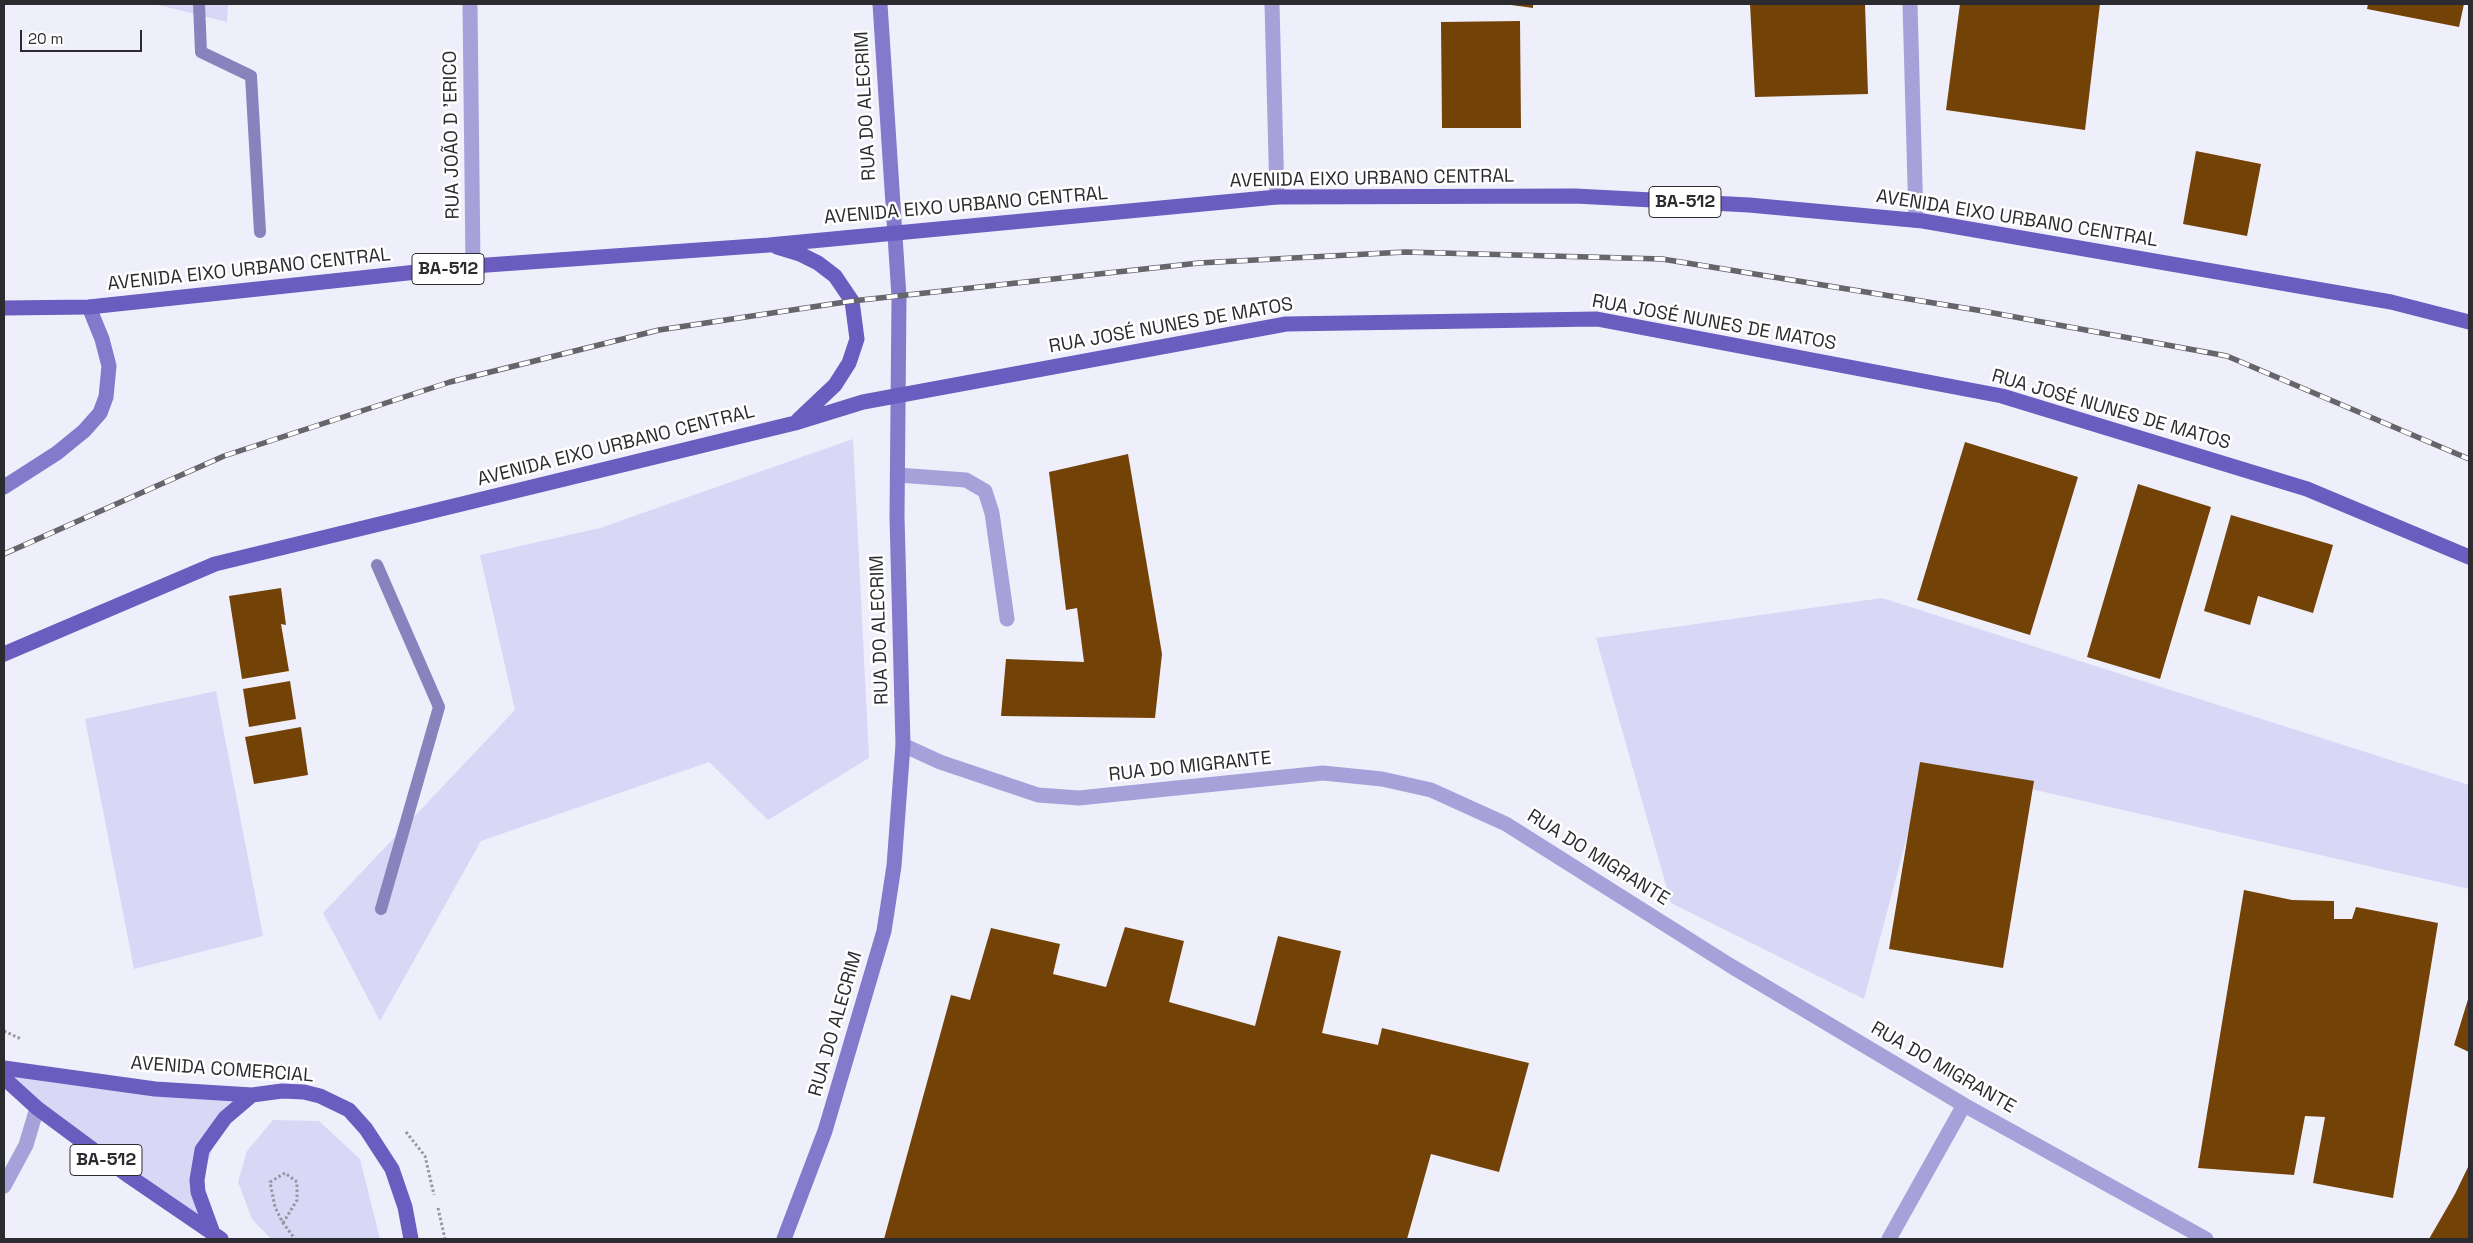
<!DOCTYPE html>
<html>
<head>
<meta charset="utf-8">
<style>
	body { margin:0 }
	#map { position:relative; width:2473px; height:1243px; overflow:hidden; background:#efeffc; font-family:"Space Grotesk",sans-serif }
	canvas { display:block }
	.frame { position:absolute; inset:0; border:5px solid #2c2c30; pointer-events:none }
	.scale { position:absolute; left:20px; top:30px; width:122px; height:22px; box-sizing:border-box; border:2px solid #2c2c30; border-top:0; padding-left:6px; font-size:15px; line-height:18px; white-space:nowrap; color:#2c2c30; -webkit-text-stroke:4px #fff; paint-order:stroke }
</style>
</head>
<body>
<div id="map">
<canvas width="2473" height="1243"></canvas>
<div class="frame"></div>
<div class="scale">20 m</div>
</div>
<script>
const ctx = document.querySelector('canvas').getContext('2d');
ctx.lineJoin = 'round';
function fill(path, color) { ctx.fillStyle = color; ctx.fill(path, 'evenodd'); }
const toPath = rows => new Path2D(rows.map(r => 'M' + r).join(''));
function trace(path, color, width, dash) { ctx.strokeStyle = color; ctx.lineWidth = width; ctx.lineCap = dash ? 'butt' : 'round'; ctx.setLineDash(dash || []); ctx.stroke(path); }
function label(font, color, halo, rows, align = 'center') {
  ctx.font = font + ' "Space Grotesk",sans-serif'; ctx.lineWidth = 5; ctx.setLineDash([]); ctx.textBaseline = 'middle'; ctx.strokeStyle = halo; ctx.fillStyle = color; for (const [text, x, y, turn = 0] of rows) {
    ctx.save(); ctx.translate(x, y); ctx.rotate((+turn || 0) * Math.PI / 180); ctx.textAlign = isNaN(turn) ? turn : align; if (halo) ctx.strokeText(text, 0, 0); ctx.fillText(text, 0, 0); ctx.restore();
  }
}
const green = toPath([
	[154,4,228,4,227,22],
	[853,439,869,758,768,820,709,762,481,841,380,1021,323,913,515,710,480,555,600,528],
	[1882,598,2469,785,2469,889,1926,765,1864,999,1671,903,1596,638],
	[216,691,263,936,134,969,85,719],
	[4,1074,253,1100,217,1134,199,1191,220,1236],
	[273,1120,319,1121,360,1159,380,1239,271,1239,252,1219,238,1182,247,1151]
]);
const stream = toPath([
	[199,4,201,52,251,76,260,232],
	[377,565,439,707,381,909]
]);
const building = toPath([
	[1504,4,1533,4,1533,8],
	[1750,4,1865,4,1868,94,1755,97],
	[1960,4,2100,4,2085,130,1946,110],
	[2368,4,2464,4,2459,27,2367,9],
	[1520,21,1521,128,1442,128,1441,22],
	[2196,151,2261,164,2247,236,2183,224],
	[1965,442,2078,477,2030,635,1917,600],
	[1128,454,1162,654,1155,718,1001,716,1006,659,1084,662,1077,608,1066,610,1049,472],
	[2138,484,2211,507,2160,679,2087,657],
	[2231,515,2333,545,2313,613,2258,596,2250,625,2204,611],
	[281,588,286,625,281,624,289,671,242,679,229,596],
	[290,681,296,719,249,727,243,689],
	[301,727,308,775,254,784,245,737],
	[1920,762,2034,781,2003,968,1889,949],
	[2244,890,2292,900,2334,901,2334,919,2352,919,2356,907,2438,923,2393,1198,2313,1183,2325,1117,2305,1116,2294,1175,2198,1168],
	[1125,927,1184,941,1169,1002,1255,1026,1278,936,1341,951,1322,1033,1378,1045,1382,1028,1529,1063,1499,1172,1431,1154,1407,1239,884,1239,951,995,970,1000,991,928,1060,944,1053,974,1106,987],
	[2469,996,2469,1052,2454,1045],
	[2469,1165,2469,1239,2429,1239,2455,1194]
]);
const path = toPath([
	[4,1031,21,1039],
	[406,1132,425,1156,434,1195],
	[438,1208,445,1239],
	[283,1223,297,1200,297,1182,285,1173,270,1182,275,1207,283,1223,295,1239]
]);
const lane = toPath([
	[1910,4,1916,220],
	[898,475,966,480,985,491,992,513,1007,619]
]);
const street = toPath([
	[470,4,473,266],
	[1272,4,1277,197],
	[903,745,940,762,1038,795,1079,798,1323,773,1382,779,1431,790,1506,824,1731,966,1964,1105,2206,1239],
	[4,1186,26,1145,37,1108],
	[1889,1239,1964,1105]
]);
const secondary = toPath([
	[4,487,57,453,84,431,100,413,106,397,109,366,102,339,89,307],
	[784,1239,825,1131,884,931,894,866,903,745,897,517,899,297,880,4]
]);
const primary = toPath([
	[777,247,800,254,818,263,835,276,852,301,857,339,849,363,835,385,798,420],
	[4,308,89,307,473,266,769,245,1277,197,1575,196,1749,205,1923,221,2391,302,2469,322],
	[4,654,215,564,795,423,863,402,1286,324,1597,319,2002,396,2307,489,2469,557],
	[4,1068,155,1089,252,1095,282,1091,304,1092,320,1096,349,1110,366,1129,392,1169,405,1207,411,1239],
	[4,1078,37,1108,126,1174,221,1239],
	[214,1236,198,1192,197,1180,202,1150,225,1118,252,1095]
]);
const rail = toPath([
	[4,554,224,456,450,382,659,330,852,301,1199,263,1405,252,1662,259,1977,310,2227,356,2469,459]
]);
const shields = [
	[1685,202,72],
	[448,269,72],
	[106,1160,72]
];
const shieldNames = [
	["BA-512",1685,202],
	["BA-512",448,269],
	["BA-512",106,1160]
];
const streetNames = [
	["RUA DO ALECRIM",866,106,-93],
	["RUA JOÃO D 'ERICO",452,135,-91],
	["AVENIDA EIXO URBANO CENTRAL",1372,179,-1],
	["AVENIDA EIXO URBANO CENTRAL",966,206,-5],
	["AVENIDA EIXO URBANO CENTRAL",2017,219,9],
	["AVENIDA EIXO URBANO CENTRAL",249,270,-6],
	["RUA JOSÉ NUNES DE MATOS",1714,323,10],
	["RUA JOSÉ NUNES DE MATOS",1171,326,-10],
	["RUA JOSÉ NUNES DE MATOS",2111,410,16],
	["AVENIDA EIXO URBANO CENTRAL",616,446,-14],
	["RUA DO ALECRIM",880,630,-92],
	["RUA DO MIGRANTE",1190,767,-6],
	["RUA DO MIGRANTE",1598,858,32],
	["RUA DO ALECRIM",836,1024,-74],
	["RUA DO MIGRANTE",1943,1068,30],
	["AVENIDA COMERCIAL",222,1070,4]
];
fill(green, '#d8d7f5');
trace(stream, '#8883bd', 12);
fill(building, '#724207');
trace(path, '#96969f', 3, [2.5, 2.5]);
trace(lane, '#a6a2d9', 15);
trace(street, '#a6a2d9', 15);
trace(secondary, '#837acb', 15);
trace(primary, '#6b5cbf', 15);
trace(rail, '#65656b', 5.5);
trace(rail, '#fff', 4, [11]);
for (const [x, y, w] of shields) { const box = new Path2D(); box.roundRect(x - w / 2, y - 15.5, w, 31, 4); ctx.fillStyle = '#fff'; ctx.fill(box); trace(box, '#2c2c30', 1); }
label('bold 18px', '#2c2c30', null, shieldNames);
label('19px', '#2c2c30', '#fff', streetNames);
</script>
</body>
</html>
